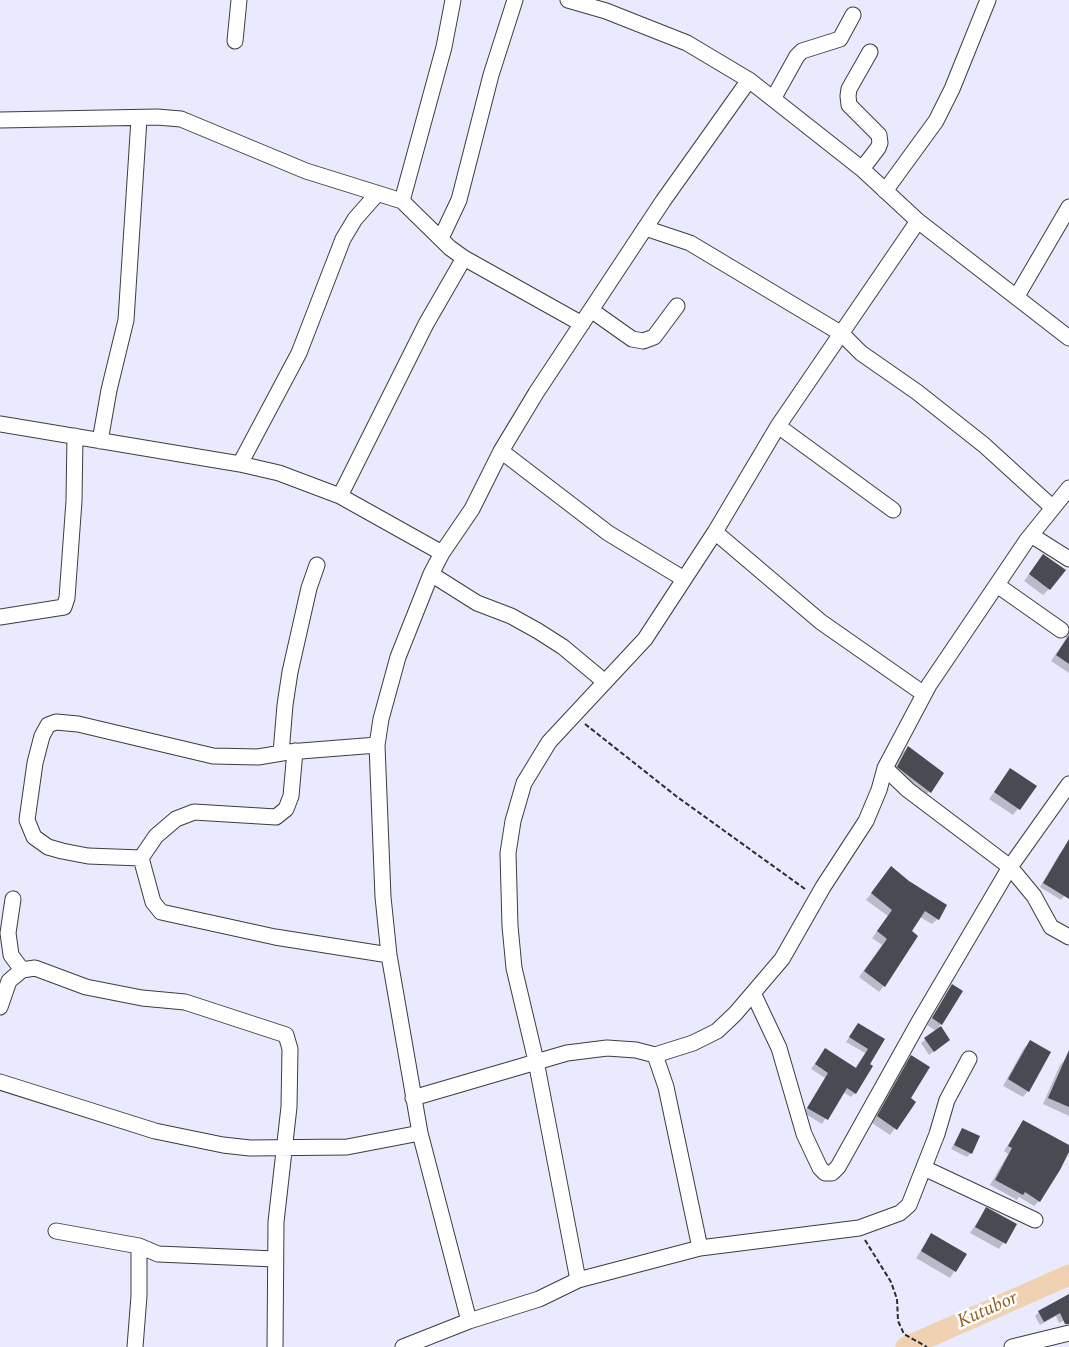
<!DOCTYPE html>
<html>
<head>
<meta charset="utf-8">
<style>
	body { margin:0 }
	canvas { display:block; background:#e9eafd }
</style>
</head>
<body>
<canvas width="1069" height="1347"></canvas>
<script>
const ctx = document.querySelector('canvas').getContext('2d');
ctx.lineJoin = 'round';
function fill(path, color) { ctx.fillStyle = color; ctx.fill(path, 'evenodd'); }
const toPath = rows => new Path2D(rows.map(r => 'M' + r).join(''));
function trace(path, color, width, dash) { ctx.strokeStyle = color; ctx.lineWidth = width; ctx.lineCap = dash ? 'butt' : 'round'; ctx.setLineDash(dash || []); ctx.stroke(path); }
function label(font, color, halo, rows, align = 'center') {
  ctx.font = font + ' Spectral,serif'; ctx.lineWidth = 5; ctx.setLineDash([]); ctx.textBaseline = 'middle'; ctx.strokeStyle = halo; ctx.fillStyle = color; for (const [text, x, y, turn = 0] of rows) {
    ctx.save(); ctx.translate(x, y); ctx.rotate((+turn || 0) * Math.PI / 180); ctx.textAlign = isNaN(turn) ? turn : align; if (halo) ctx.strokeText(text, 0, 0); ctx.fillText(text, 0, 0); ctx.restore();
  }
}
const shadow = toPath([
	[1043,555,1049,589,1043,595,1024,581],
	[1069,634,1069,673,1051,661],
	[908,748,943,773,924,798,892,773,902,753],
	[1010,770,1035,786,1013,815,989,799],
	[1069,845,1069,890,1061,900,1040,887,1060,853],
	[891,868,908,882,938,919,932,924,920,917,910,932,884,986,879,992,859,977,882,945,872,938,888,916,866,900],
	[952,986,941,1024,936,1031,927,1025],
	[858,1024,883,1040,855,1093,851,1097,843,1092,822,1124,804,1113,825,1078,811,1069,825,1049,855,1068,865,1053,846,1042],
	[941,1028,945,1043,929,1055,921,1043],
	[1030,1042,1028,1091,1023,1097,1003,1086,1024,1048],
	[911,1056,909,1098,914,1102,890,1135,872,1123,906,1062],
	[1066,1059,1069,1061,1069,1116,1043,1104,1060,1065],
	[1023,1121,1069,1147,1039,1201,1034,1206,1019,1197,1017,1200,990,1185,1008,1154,1004,1151],
	[962,1129,971,1153,967,1157,951,1149],
	[986,1209,1016,1225,999,1249,970,1233],
	[931,1235,965,1255,950,1278,916,1258],
	[1069,1296,1069,1318,1059,1323,1056,1316,1040,1325,1035,1316,1039,1312]
]);
const river = toPath([
	[906,1347,1069,1275]
]);
const building = toPath([
	[1043,554,1066,570,1050,590,1029,574],
	[1069,635,1069,664,1056,655],
	[908,746,944,773,931,793,897,767],
	[1010,768,1037,786,1020,810,994,792],
	[1069,839,1069,899,1043,883],
	[891,866,909,881,947,905,939,920,925,911,912,931,918,936,885,987,864,971,887,939,877,931,892,910,871,893],
	[952,984,963,991,942,1025,932,1018],
	[858,1023,885,1039,870,1064,873,1066,856,1094,847,1088,828,1120,807,1108,828,1073,815,1064,825,1048,856,1068,868,1049,849,1037],
	[941,1026,950,1040,934,1052,924,1038],
	[1030,1040,1051,1052,1029,1092,1008,1079],
	[1069,1050,1069,1107,1048,1098],
	[911,1055,930,1067,911,1098,916,1102,897,1130,877,1116],
	[1023,1120,1069,1145,1069,1152,1060,1170,1040,1202,1025,1192,1023,1195,995,1180,1012,1148,1008,1146],
	[962,1128,980,1136,972,1154,954,1145],
	[986,1207,1017,1224,1006,1244,975,1227],
	[931,1233,967,1254,956,1272,921,1251],
	[1069,1294,1069,1324,1065,1324,1060,1313,1044,1322,1038,1311]
]);
const path = toPath([
	[585,724,676,796,805,889],
	[865,1240,891,1282,897,1299,898,1321,904,1334,927,1347]
]);
const minor = toPath([
	[568,0,606,11,687,43,749,80,862,169,918,221,1069,338],
	[235,41,239,0],
	[773,99,797,56,802,51,840,39,853,15],
	[0,120,157,117,181,119,306,171,402,201,450,248,464,258,582,324],
	[862,169,878,148,880,143,879,135,849,105,848,96,849,89,870,52],
	[885,191,936,121,952,89,988,0],
	[402,201,444,47,453,0],
	[645,228,690,243,842,334,861,353,917,392,984,445,1052,507],
	[441,238,459,200,491,75,515,0],
	[1017,296,1069,207],
	[591,310,632,339,643,341,654,337,677,306],
	[0,424,240,464,279,473,340,496,442,553],
	[778,426,893,510],
	[100,441,109,390,126,320,139,119],
	[501,451,608,533,684,579],
	[240,464,299,353,343,239,355,219,377,194],
	[340,496,426,324,464,258],
	[715,532,821,622,924,694],
	[1031,535,1069,559],
	[431,574,477,603,511,616,538,631,563,647,605,682],
	[997,585,1061,630],
	[0,617,64,607,67,598,74,501,75,436],
	[295,751,291,796,286,809,276,817,194,812,176,819,156,836,141,858,153,902,161,912,275,937,389,955],
	[281,753,285,705,290,672,309,588,317,565],
	[885,768,908,790,1010,867,1034,896,1051,927,1069,937],
	[141,858,88,856,62,851,48,847,34,837,27,820,35,763,42,736,48,725,56,722,78,724,213,756,258,757,288,752,377,745],
	[13,899,8,933,11,955,22,970],
	[753,993,779,1048,804,1134,820,1168,825,1173,832,1173,838,1167,920,1020,1010,867,1069,784],
	[0,1007,9,981,22,970,35,968,86,987,142,998,185,1002,286,1035,290,1049,289,1107,276,1222,275,1347],
	[655,1055,693,1043,717,1031,735,1014,782,959,823,887,866,821,879,790,885,768,929,685,1027,540,1069,488],
	[0,1082,155,1131,223,1145,250,1148,347,1147,420,1133],
	[413,1098,567,1053,607,1048,636,1050,655,1055,666,1087,700,1248],
	[924,1168,1035,1220],
	[56,1231,139,1246,158,1254,275,1259],
	[578,1280,536,1061,514,968,510,926,508,853,513,821,524,783,549,742,645,639,715,532,778,426,918,221],
	[469,1321,420,1133,389,955,383,897,377,745,381,719,398,657,431,574,442,553,472,509,501,451,536,393,663,201,749,80],
	[135,1347,139,1296,139,1246],
	[403,1347,469,1321,539,1299,578,1280,700,1248,859,1228,900,1213,909,1205,937,1134,947,1100,969,1059],
	[1012,1347,1069,1333]
]);
const waterNames = [
	["Kutubor",988,1311,-24]
];
fill(shadow, '#0003');
trace(river, '#f0d2b3', 21);
fill(building, '#484c52');
trace(minor, '#3d3d3d', 17);
trace(path, '#2c2c2c', 2, [5, 2.5]);
trace(minor, '#fff', 15);
label('italic 19px', '#906020', '#fff', waterNames);
</script>
</body>
</html>
